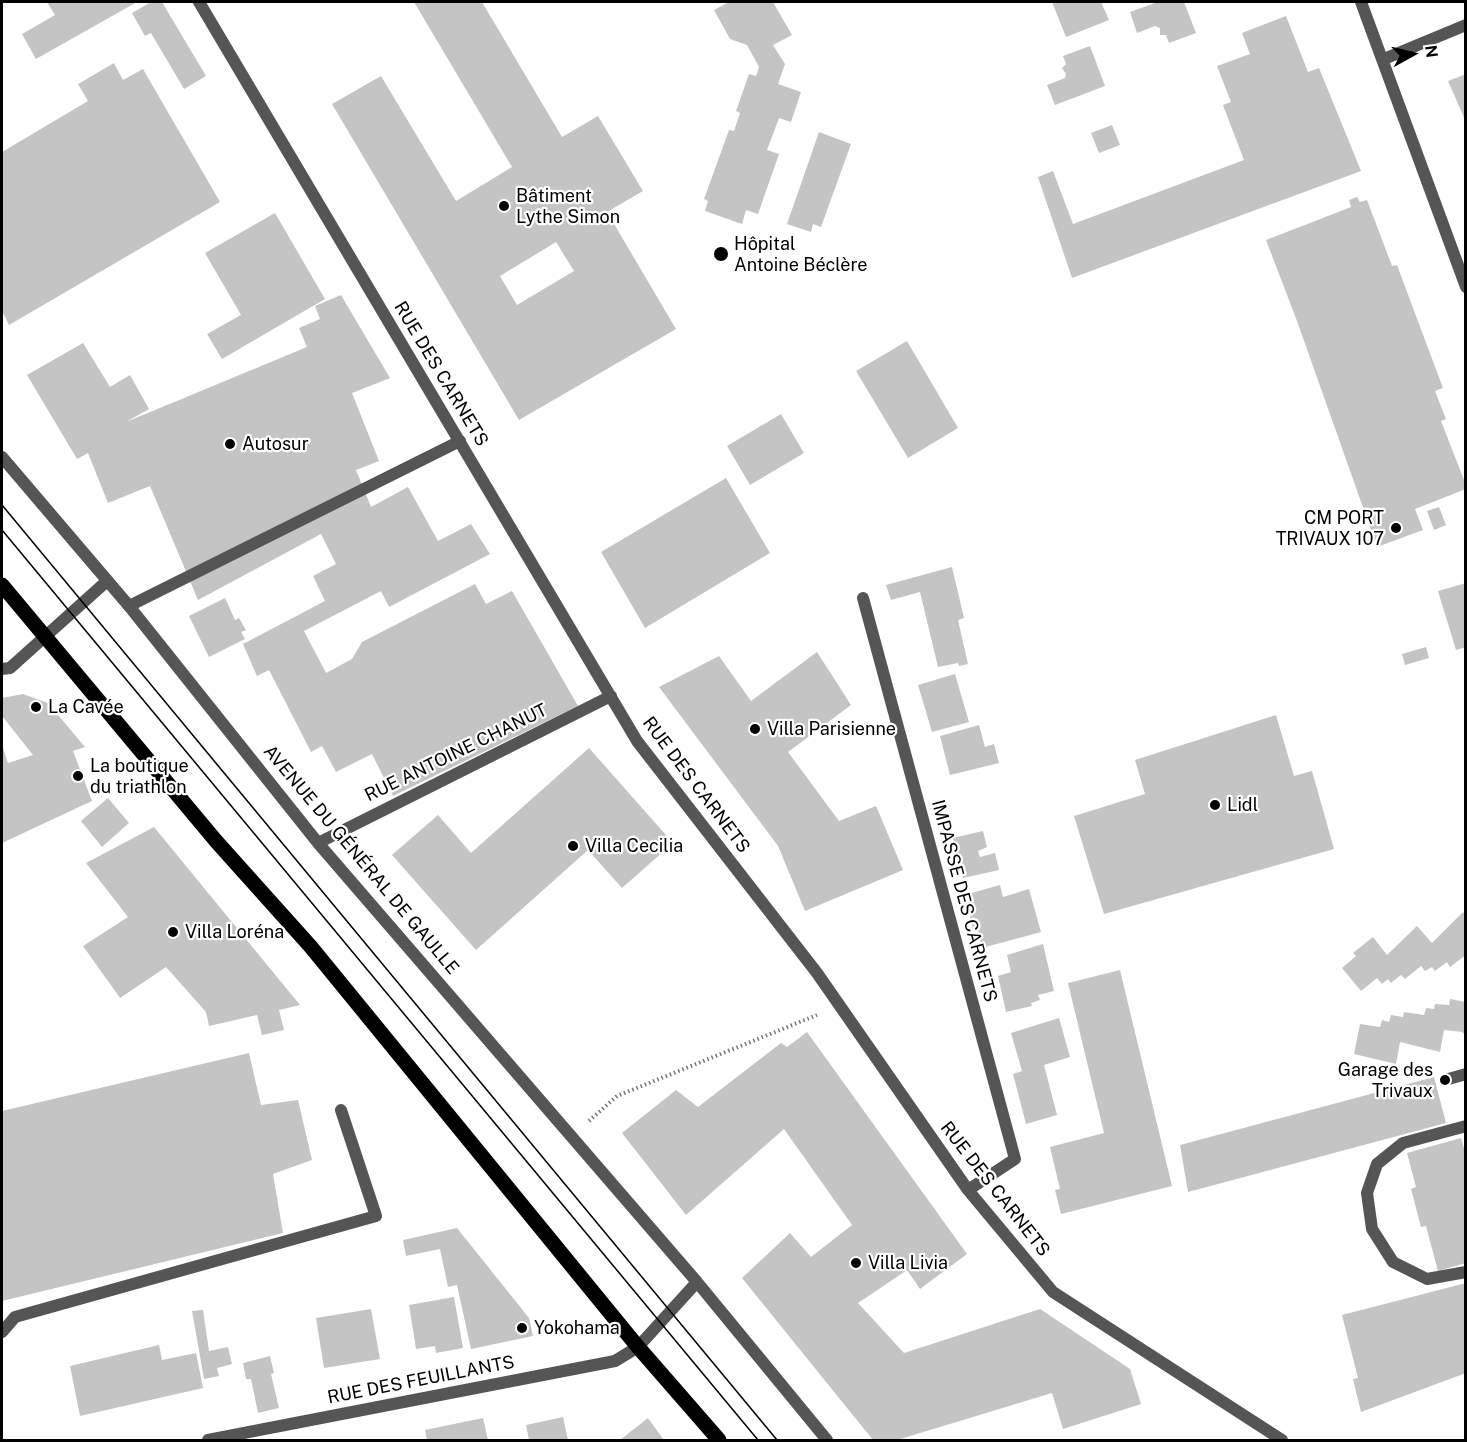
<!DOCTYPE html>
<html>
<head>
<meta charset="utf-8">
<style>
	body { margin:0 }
	#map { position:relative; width:1467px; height:1442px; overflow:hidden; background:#fff; font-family:"Public Sans",sans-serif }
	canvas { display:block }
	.frame { position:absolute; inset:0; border:3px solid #000; pointer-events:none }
	.north { position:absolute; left:1383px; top:24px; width:60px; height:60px; -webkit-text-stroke:4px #fff; paint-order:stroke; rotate:82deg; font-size:16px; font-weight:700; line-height:24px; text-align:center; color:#000 }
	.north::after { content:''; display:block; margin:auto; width:21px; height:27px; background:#000; clip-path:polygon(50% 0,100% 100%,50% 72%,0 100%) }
</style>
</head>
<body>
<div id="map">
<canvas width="1467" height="1442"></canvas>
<div class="frame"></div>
<div class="north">N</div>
</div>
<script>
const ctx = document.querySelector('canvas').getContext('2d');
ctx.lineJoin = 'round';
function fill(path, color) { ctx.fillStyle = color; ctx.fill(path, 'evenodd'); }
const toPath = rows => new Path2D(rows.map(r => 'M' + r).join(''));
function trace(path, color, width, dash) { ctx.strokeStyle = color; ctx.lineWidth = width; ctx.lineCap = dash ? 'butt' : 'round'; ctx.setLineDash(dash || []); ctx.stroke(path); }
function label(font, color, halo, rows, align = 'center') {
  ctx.font = font + ' "Public Sans",sans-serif'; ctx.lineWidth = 4.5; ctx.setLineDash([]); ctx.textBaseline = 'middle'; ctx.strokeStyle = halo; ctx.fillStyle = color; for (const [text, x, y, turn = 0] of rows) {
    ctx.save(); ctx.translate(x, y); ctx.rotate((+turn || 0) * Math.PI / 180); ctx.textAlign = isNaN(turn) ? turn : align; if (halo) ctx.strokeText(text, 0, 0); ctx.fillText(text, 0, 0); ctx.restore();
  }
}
const building = toPath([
	[47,2,137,2,36,59,22,34,55,15],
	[151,2,162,2,206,76,184,89,151,33,145,36,132,13],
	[414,2,482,2,562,137,598,116,643,191,607,212,676,329,519,420,332,104,381,76,456,201,512,167],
	[556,242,574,271,517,305,500,276],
	[729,2,773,2,792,35,773,45,785,64,778,84,801,92,791,122,779,118,767,150,779,154,758,214,746,210,742,224,705,211,708,201,704,199,729,130,734,131,740,113,736,111,749,74,756,76,759,67,747,45,730,39,714,10],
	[1052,2,1101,2,1109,20,1066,37],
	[1158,2,1184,2,1196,33,1169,43,1166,35,1160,35,1160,28,1155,26,1137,33,1130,12],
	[1286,16,1308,72,1319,68,1361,171,1072,278,1038,177,1053,171,1073,224,1244,160,1223,105,1231,102,1217,66,1250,54,1242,33],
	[1090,46,1105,86,1055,105,1047,85,1065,78,1066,74,1062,68,1066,64,1063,56],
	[114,63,123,80,143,69,220,202,9,325,2,311,2,152,88,101,78,84],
	[1466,74,1466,122,1448,81],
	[1112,125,1120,145,1099,153,1091,133],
	[819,132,851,144,821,227,813,224,811,232,787,224],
	[1357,197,1360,202,1367,200,1392,266,1397,265,1443,388,1435,391,1446,419,1441,421,1466,485,1466,489,1415,509,1423,530,1377,547,1297,321,1266,240,1351,207,1349,200],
	[275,213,325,299,222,359,207,334,241,315,205,253],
	[341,295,390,378,352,393,379,461,356,470,371,507,408,487,438,541,471,524,490,554,389,607,381,591,304,631,326,673,352,659,362,642,475,584,486,604,512,591,578,706,393,796,372,754,336,772,322,746,311,752,269,670,257,676,243,644,325,601,313,576,336,564,321,534,198,600,150,486,108,503,88,453,77,459,27,375,83,343,110,387,130,375,149,409,126,422,307,347,299,328,320,319,315,306],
	[907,341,958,428,908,458,856,371],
	[781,414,804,453,750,485,727,446],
	[726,478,770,553,645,628,601,552],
	[1439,507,1446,525,1434,530,1427,511],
	[952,567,964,618,958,620,968,664,959,666,958,663,938,667,920,592,891,600,886,585],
	[1466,583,1466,647,1456,650,1438,591],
	[225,598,235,620,239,618,246,630,241,632,245,639,209,657,189,616],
	[1426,647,1429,658,1405,665,1402,654],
	[817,652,851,705,788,752,839,821,876,806,903,870,805,911,778,846,659,687,719,656,751,701],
	[955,674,969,722,932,732,918,685],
	[23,694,48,703,85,747,73,751,92,801,2,843,2,745,8,763,33,755,2,716,2,698],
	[1276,715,1294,776,1312,771,1334,849,1104,914,1074,816,1145,794,1135,760],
	[979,725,985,747,994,744,999,763,950,775,940,736],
	[589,748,673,843,622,888,588,850,476,950,392,855,438,815,471,853],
	[108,798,129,823,102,847,81,821],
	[154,827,300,1005,279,1010,284,1030,262,1035,257,1015,209,1026,206,1012,166,967,120,998,83,946,128,917,86,863],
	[983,831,987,847,978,851,980,857,995,853,999,870,963,878,953,838],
	[1000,885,1003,897,1029,889,1041,932,982,948,978,931,973,930,970,917,973,913,968,894],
	[1463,912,1466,916,1466,955,1450,967,1447,962,1435,971,1432,967,1425,971,1421,966,1405,979,1401,975,1391,983,1388,979,1382,984,1377,978,1361,991,1342,968,1356,956,1353,953,1373,937,1387,955,1417,926,1432,943],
	[1043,944,1054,991,1038,995,1040,1000,1031,1003,1032,1006,1006,1012,998,976,1011,972,1007,955],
	[1120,970,1172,1186,1061,1214,1055,1190,1060,1189,1050,1147,1104,1133,1068,983],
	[1450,999,1466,1002,1466,1035,1462,1032,1444,1030,1440,1052,1400,1042,1396,1064,1354,1054,1360,1024,1380,1027,1382,1020,1389,1022,1391,1015,1403,1017,1404,1012,1424,1015,1426,1008,1434,1009,1435,1004,1449,1005],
	[1059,1018,1070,1057,1044,1065,1057,1115,1026,1124,1013,1074,1022,1071,1011,1033],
	[807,1032,967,1254,920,1289,907,1270,858,1303,904,1353,1040,1309,1130,1369,1141,1404,1063,1429,1052,1393,897,1440,873,1440,742,1278,790,1233,811,1257,852,1225,784,1129,686,1215,622,1133,676,1090,698,1107,781,1043,787,1047],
	[249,1053,261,1105,298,1100,312,1160,273,1174,283,1233,2,1301,2,1111],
	[1434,1077,1446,1123,1188,1192,1180,1145],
	[1461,1138,1466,1155,1466,1263,1438,1271,1426,1226,1421,1227,1411,1189,1416,1187,1407,1153],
	[457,1228,529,1318,533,1336,471,1349,457,1285,448,1287,440,1249,406,1256,403,1240],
	[1466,1283,1466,1373,1361,1412,1353,1379,1358,1378,1342,1315],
	[454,1297,463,1348,436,1353,435,1346,416,1349,409,1305],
	[371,1309,380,1359,324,1368,316,1318],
	[203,1310,209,1351,228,1347,232,1364,217,1368,219,1376,204,1379,192,1311],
	[159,1345,162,1360,196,1353,203,1388,80,1416,70,1366],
	[270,1356,274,1373,271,1374,279,1408,258,1413,251,1379,246,1379,243,1363],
	[563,1417,568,1440,529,1440,526,1425],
	[483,1418,488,1440,427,1440,425,1430],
	[648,1418,664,1440,620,1440]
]);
const path = toPath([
	[589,1121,617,1096,817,1015]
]);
const service = toPath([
	[129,606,460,441],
	[1445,1080,1466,1074],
	[1466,1126,1403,1143,1377,1164,1367,1193,1372,1229,1393,1262,1427,1279,1466,1272],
	[2,1332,15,1317,376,1216,341,1110]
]);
const minor = toPath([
	[199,2,637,741,817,973,968,1190,1053,1292,1282,1440],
	[1361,2,1466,287],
	[1384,59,1466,25],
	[2,457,129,606,318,843,697,1282,827,1440],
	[863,598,1015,1159,968,1190],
	[2,669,10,668,107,581],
	[318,843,611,696],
	[208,1440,615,1361,638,1347,697,1282]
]);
const primary = toPath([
	[2,585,216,841,311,947,638,1347,719,1440]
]);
const tram = toPath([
	[2,505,777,1440],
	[2,530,758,1440]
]);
const markers = [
	[504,206,6,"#000"],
	[721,254,8,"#000"],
	[230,444,6,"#000"],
	[1396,528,6,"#000"],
	[36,707,6,"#000"],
	[755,729,6,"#000"],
	[78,776,6,"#000"],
	[1215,805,6,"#000"],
	[573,846,6,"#000"],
	[173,932,6,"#000"],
	[1445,1080,6,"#000"],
	[856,1263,6,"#000"],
	[522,1328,6,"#000"]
];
const poiNames = [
	["Bâtiment",516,196],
	["Lythe Simon",516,217],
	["Hôpital",734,244],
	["Antoine Béclère",734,265],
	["Autosur",242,444],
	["CM PORT",1384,518,"right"],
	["TRIVAUX 107",1384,539,"right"],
	["La Cavée",48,707],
	["Villa Parisienne",767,729],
	["La boutique",90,766],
	["du triathlon",90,787],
	["Lidl",1227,805],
	["Villa Cecilia",585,846],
	["Villa Loréna",185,932],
	["Garage des",1433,1070,"right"],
	["Trivaux",1433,1091,"right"],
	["Villa Livia",868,1263],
	["Yokohama",534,1328]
];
const streetNames = [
	["RUE DES CARNETS",441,374,59],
	["RUE ANTOINE CHANUT",456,753,-26],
	["RUE DES CARNETS",696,785,53],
	["AVENUE DU GÉNÉRAL DE GAULLE",361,860,50],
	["IMPASSE DES CARNETS",964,901,75],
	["RUE DES CARNETS",995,1189,52],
	["RUE DES FEUILLANTS",421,1380,-11]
];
fill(building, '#c4c4c4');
trace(path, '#777', 4, [1.5, 3]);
trace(service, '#555', 12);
trace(minor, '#555', 12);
trace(primary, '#000', 15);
trace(tram, '#000', 1.5);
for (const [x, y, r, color] of markers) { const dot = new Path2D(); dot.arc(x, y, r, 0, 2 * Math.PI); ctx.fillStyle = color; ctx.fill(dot); trace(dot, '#fff', 2); }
label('18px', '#000', '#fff', poiNames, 'left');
label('18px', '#000', '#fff', streetNames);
</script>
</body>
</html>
